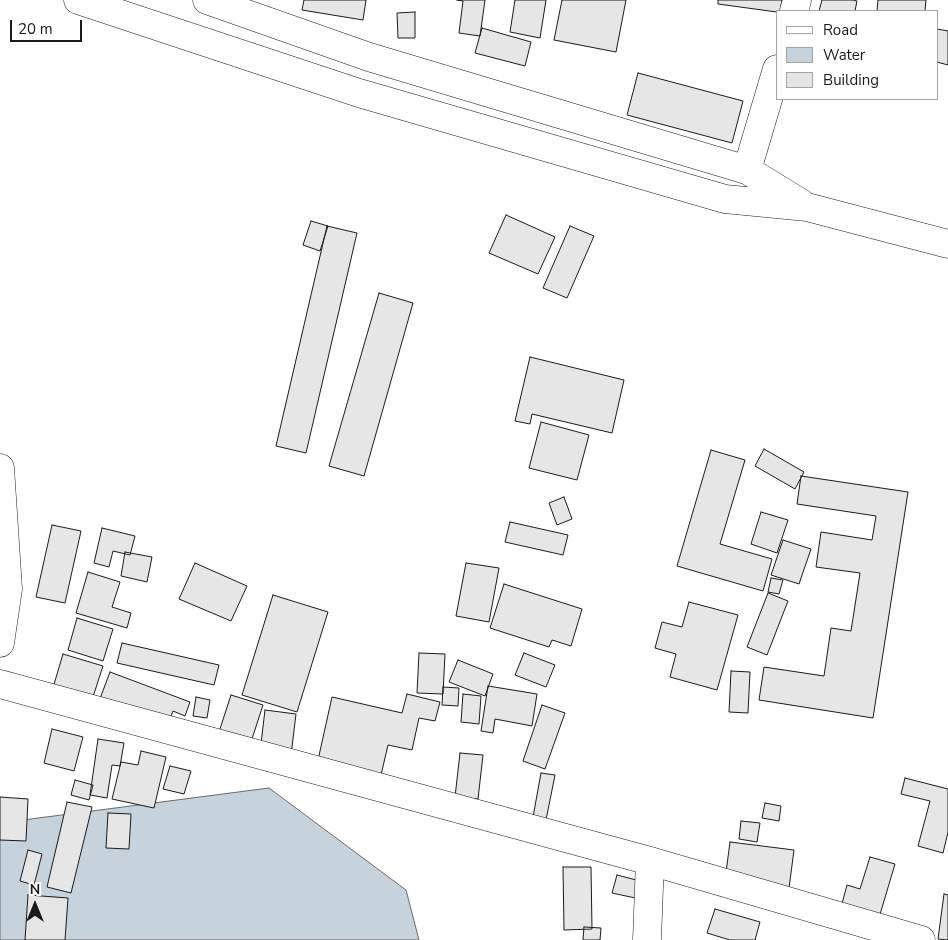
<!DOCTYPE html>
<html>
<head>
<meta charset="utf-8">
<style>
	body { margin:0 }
	#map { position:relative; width:948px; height:940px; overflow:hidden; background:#fff; font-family:"Nunito Sans",sans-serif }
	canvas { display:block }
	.legend { position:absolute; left:776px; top:10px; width:162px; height:90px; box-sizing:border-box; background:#fff; border:1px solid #a3a3a3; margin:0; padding:6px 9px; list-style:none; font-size:15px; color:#1a1a1a }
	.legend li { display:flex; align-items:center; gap:10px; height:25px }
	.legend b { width:25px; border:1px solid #a3a3a3 }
	.north { position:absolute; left:10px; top:880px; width:50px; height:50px; -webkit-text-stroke:4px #fff; paint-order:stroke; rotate:0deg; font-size:14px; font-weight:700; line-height:20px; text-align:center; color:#1a1a1a }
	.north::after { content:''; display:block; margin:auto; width:18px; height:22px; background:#1a1a1a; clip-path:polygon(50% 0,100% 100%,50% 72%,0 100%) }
	.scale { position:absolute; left:10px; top:20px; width:72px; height:22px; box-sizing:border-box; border:2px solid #1a1a1a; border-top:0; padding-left:6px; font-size:15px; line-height:18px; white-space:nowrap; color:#1a1a1a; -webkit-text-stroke:4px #fff; paint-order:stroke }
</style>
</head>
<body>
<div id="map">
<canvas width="948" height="940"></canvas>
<ul class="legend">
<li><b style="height:6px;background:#fff"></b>Road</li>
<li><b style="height:14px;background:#c6d2dc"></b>Water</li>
<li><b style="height:14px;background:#e6e6e6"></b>Building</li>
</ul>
<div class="north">N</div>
<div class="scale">20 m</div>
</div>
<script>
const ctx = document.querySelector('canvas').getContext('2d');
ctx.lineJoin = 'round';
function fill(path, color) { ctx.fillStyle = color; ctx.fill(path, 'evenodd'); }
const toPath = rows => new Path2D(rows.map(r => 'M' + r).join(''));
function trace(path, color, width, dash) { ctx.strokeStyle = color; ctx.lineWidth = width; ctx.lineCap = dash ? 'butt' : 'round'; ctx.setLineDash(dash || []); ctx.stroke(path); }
const water = toPath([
	[269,788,406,890,419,940,0,940,0,823,269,788]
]);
const building = toPath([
	[304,0,366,0,363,20,302,10,304,0],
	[457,0,485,0,480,36,459,33,463,1,457,0],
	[515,0,546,0,540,38,510,32,515,0],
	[562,0,626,0,616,52,554,40,562,0],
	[718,0,782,0,780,11,777,12,718,4,718,0],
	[822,0,853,0,857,1,855,11,819,11,822,0],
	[878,0,926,0,925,11,877,11,878,0],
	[415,12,415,38,398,38,397,13,415,12],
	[482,28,531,42,525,66,475,53,482,28],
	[937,29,948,31,948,65,937,62,937,29],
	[638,73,743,101,732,143,627,115,638,73],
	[506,215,555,237,538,274,489,253,506,215],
	[311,221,328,226,320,251,303,245,311,221],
	[327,226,357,233,306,453,276,446,327,226],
	[570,226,594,236,567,298,543,288,570,226],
	[379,293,413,303,364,476,329,466,379,293],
	[530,357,624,380,612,433,532,414,530,424,515,421,530,357],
	[541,422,589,435,577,480,529,468,541,422],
	[764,449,804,472,795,489,755,466,764,449],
	[711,450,745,460,720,544,772,559,763,591,677,566,711,450],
	[801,476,908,492,873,718,759,700,764,667,824,676,831,628,851,631,860,573,816,567,821,532,872,540,876,516,797,504,801,476],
	[564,497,572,519,557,525,549,503,564,497],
	[761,512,788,520,777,553,751,544,761,512],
	[510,522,568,535,563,555,505,542,510,522],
	[52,525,81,531,65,603,36,597,52,525],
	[102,528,135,536,130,555,113,551,109,567,94,563,102,528],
	[783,540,811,549,799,584,771,575,783,540],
	[125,552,152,557,147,582,121,576,125,552],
	[195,563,247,586,231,621,179,599,195,563],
	[466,563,499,568,489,622,456,616,466,563],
	[88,572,120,582,112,607,131,613,127,628,76,613,88,572],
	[771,578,783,580,779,594,768,592,771,578],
	[504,584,582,609,571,646,552,640,549,647,490,628,504,584],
	[768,593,788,601,767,655,747,647,768,593],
	[273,595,328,612,297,712,242,695,273,595],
	[689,602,738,615,717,690,670,677,676,654,655,648,662,622,682,627,689,602],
	[77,618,113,629,103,661,68,650,77,618],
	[122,643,219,665,214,685,117,663,122,643],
	[419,653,445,654,443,694,417,693,419,653],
	[524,653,555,665,546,687,515,675,524,653],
	[63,654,103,666,91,703,52,691,63,654],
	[458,660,493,674,485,696,449,682,458,660],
	[731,671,750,672,748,713,729,712,731,671],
	[110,672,190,702,185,716,173,711,166,729,98,704,110,672],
	[488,686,537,694,532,726,495,719,493,733,481,731,488,686],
	[443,687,459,688,458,706,442,705,443,687],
	[407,694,440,702,435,721,419,718,412,750,388,745,381,775,318,760,332,697,402,713,407,694],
	[463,694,481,696,479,724,461,722,463,694],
	[231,695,263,705,250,745,218,735,231,695],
	[196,697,210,700,207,718,193,716,196,697],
	[542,705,565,713,545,769,523,761,542,705],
	[265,710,296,714,291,755,260,752,265,710],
	[52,729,83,737,74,771,44,763,52,729],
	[98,739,124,743,120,766,112,765,107,798,90,795,98,739],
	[141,751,166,757,154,808,112,799,121,762,138,765,141,751],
	[460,753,483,755,478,799,455,797,460,753],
	[170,766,191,771,184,794,163,789,170,766],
	[541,773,555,775,546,820,533,817,541,773],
	[905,778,948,789,948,832,943,853,918,846,930,801,901,794,905,778],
	[75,780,93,785,89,800,71,795,75,780],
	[0,797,28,799,26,841,0,840,0,797],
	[67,802,92,807,71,893,47,887,67,802],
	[765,803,781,806,779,821,762,818,765,803],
	[108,813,131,814,129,849,106,848,108,813],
	[741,821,760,823,757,842,739,839,741,821],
	[730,842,794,850,789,888,725,880,730,842],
	[28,850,42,854,34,885,20,881,28,850],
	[870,857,895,864,878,921,840,911,847,885,860,889,870,857],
	[563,867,591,867,592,929,564,930,563,867],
	[617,875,644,882,640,899,612,893,617,875],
	[944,894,948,895,948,940,938,939,944,894],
	[28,895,68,898,65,940,25,940,28,895],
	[715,909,760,922,755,940,730,940,707,933,715,909],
	[584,927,601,928,600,940,583,940,584,927]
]);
const minor = toPath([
	[794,11,797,0],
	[747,170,777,69],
	[0,468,8,589,0,643],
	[0,684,650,861,921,940],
	[647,940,650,861]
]);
const major = toPath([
	[78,0,359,93,725,199,807,207,948,244],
	[207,0,369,57,747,170,801,203]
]);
fill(water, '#c6d2dc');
trace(water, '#6a6a6a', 1);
fill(building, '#e6e6e6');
trace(building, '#1a1a1a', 1);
trace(minor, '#1a1a1a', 29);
trace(major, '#1a1a1a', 29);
trace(minor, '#fff', 28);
trace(major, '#fff', 28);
</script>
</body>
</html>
